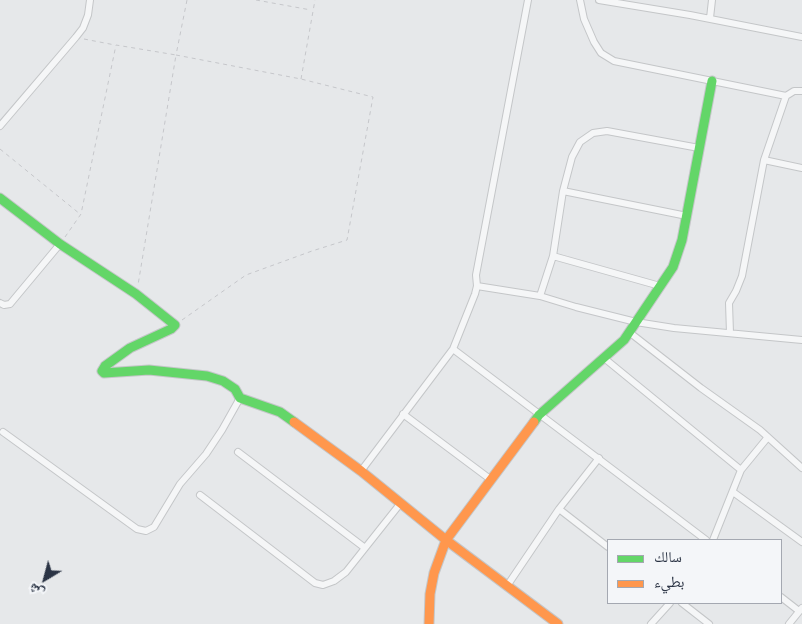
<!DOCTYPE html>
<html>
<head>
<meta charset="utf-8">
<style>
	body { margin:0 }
	#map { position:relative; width:802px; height:624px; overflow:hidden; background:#e6e8ea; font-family:Manrope,"Noto Naskh Arabic",sans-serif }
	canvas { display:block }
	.legend { position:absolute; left:607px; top:539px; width:175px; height:65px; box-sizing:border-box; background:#f4f6f9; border:1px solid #a4a8b1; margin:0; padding:6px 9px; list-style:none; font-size:15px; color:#2b3445 }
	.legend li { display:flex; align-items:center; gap:10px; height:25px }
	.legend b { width:25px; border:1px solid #a4a8b1 }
	.north { position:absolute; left:20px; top:554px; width:50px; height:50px; -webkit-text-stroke:4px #f4f6f9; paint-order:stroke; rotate:217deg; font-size:14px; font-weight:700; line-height:20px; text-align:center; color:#2b3445 }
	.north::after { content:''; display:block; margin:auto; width:18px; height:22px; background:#2b3445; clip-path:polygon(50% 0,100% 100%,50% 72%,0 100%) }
</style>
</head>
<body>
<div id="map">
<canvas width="802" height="624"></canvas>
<ul class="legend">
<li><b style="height:6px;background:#63d668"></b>سالك</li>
<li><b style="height:6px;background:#ff974d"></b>بطيء</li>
</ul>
<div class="north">ش</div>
</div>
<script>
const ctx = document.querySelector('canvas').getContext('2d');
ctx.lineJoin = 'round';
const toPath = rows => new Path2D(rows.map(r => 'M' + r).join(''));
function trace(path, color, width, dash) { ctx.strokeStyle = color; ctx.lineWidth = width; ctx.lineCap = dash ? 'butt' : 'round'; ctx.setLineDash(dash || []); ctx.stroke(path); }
const path = toPath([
	[256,0,311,10],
	[84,39,115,45],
	[301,79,315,0],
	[0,149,80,214],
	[65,237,81,214,116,45,176,55,138,285],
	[182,320,246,275,312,251,347,240,373,97,301,79,176,55,187,0]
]);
const street = toPath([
	[580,0,584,19,594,42,601,53,614,61,786,96],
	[599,0,690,15,802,37],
	[710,18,712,0],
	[0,126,76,37,83,28,88,15,90,0],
	[764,160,786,96,794,91,802,91],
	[563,191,687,216],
	[553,256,660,286],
	[477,286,476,275,528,0],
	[540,296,553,256,563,191,572,157,580,142,593,133,607,131,699,148],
	[0,303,4,305,10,304,60,244],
	[629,332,701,388,760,430,802,468],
	[730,333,729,303,736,291,742,276,764,160,802,168],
	[453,349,706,540],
	[604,358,741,470],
	[403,414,490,479],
	[3,432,137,529,146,531,154,527,180,484,206,454,222,430,240,398],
	[238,452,365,548],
	[361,471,453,349,475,294,477,286,540,296,576,307,636,322,674,328,802,340],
	[733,492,802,542],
	[200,495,315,583,323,585,334,581,346,572,400,504],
	[559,509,608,547],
	[713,540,741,470,768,437],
	[507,586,559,509,599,458],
	[781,597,799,611],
	[682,603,709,624],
	[651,624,670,603],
	[789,624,802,608]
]);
const fast = toPath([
	[0,198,60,244,136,294,175,325,171,329,130,348,105,366,102,371,104,373,149,370,207,376,223,381,235,389,240,398,280,412,294,422],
	[534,422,539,415,624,340,673,267,682,240,712,81]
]);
const slow = toPath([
	[294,422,361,471,446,540,558,624],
	[429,624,430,594,434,573,446,540,534,422]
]);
trace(street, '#c4c6c8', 8);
trace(fast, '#c4c6c8', 11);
trace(slow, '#c4c6c8', 11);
trace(path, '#c5c6ca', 1, [4, 4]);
trace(street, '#f5f6f7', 6);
trace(fast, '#63d668', 9);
trace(slow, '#ff974d', 9);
</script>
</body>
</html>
